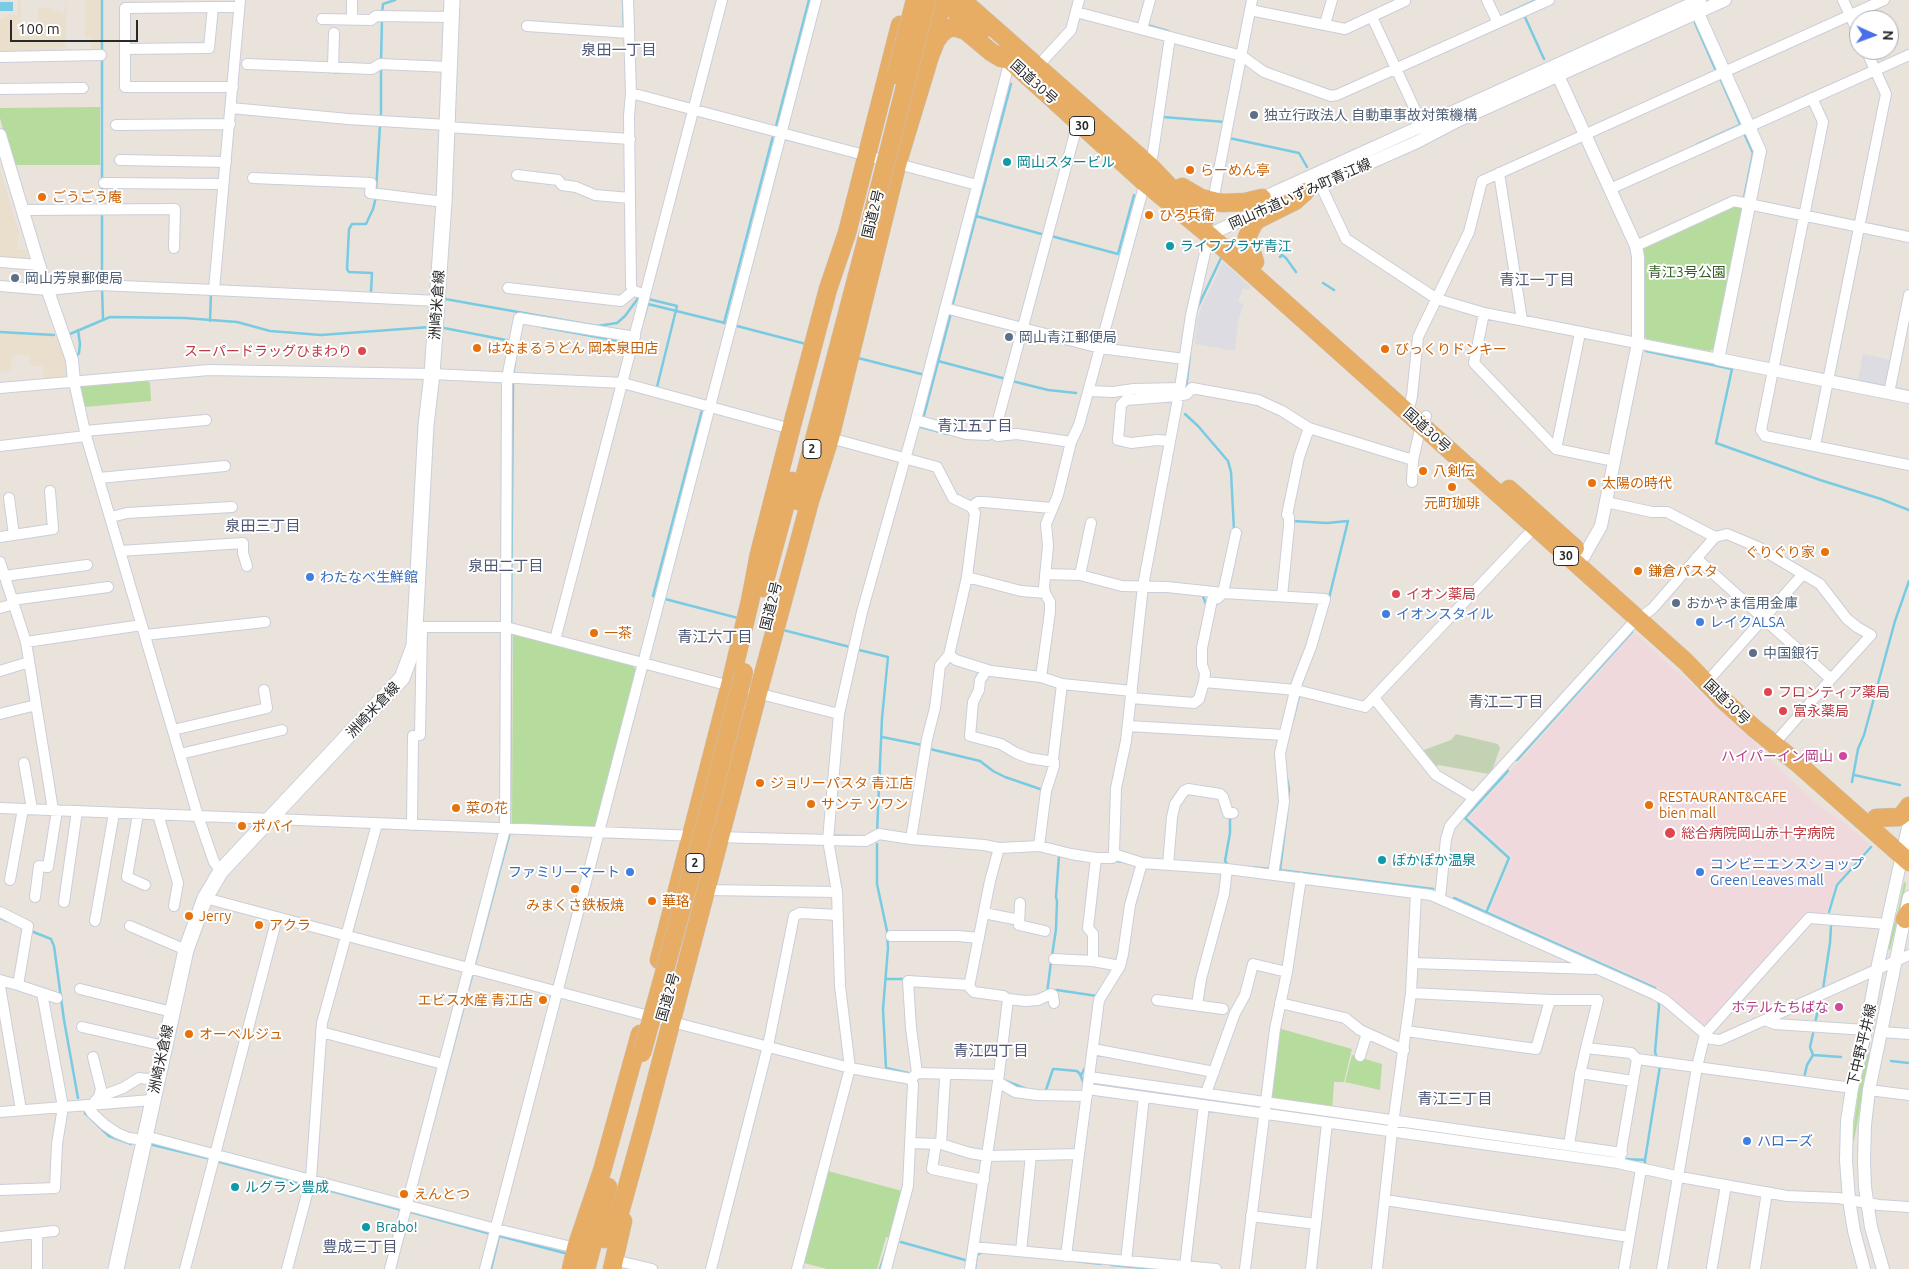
<!DOCTYPE html>
<html>
<head>
<meta charset="utf-8">
<style>
	body { margin:0 }
	#map { position:relative; width:1909px; height:1269px; overflow:hidden; background:#eae3dc; font-family:Ubuntu,sans-serif }
	canvas { display:block }
	.north { position:absolute; left:1849px; top:10px; width:50px; height:50px; box-sizing:border-box; background:#fff; border:1px solid #a9a9a9; border-radius:50%; rotate:92deg; font-size:14px; font-weight:700; line-height:20px; text-align:center; color:#292929 }
	.north::after { content:''; display:block; margin:auto; width:18px; height:22px; background:#4a6fe8; clip-path:polygon(50% 0,100% 100%,50% 72%,0 100%) }
	.scale { position:absolute; left:10px; top:20px; width:128px; height:22px; box-sizing:border-box; border:2px solid #292929; border-top:0; padding-left:6px; font-size:15px; line-height:18px; white-space:nowrap; color:#292929; -webkit-text-stroke:4px #fff; paint-order:stroke }
</style>
</head>
<body>
<div id="map">
<canvas width="1909" height="1269"></canvas>
<div class="north">N</div>
<div class="scale">100 m</div>
</div>
<script>
const ctx = document.querySelector('canvas').getContext('2d');
ctx.lineJoin = 'round';
function fill(path, color) { ctx.fillStyle = color; ctx.fill(path, 'evenodd'); }
const toPath = rows => new Path2D(rows.map(r => 'M' + r).join(''));
function trace(path, color, width, dash) { ctx.strokeStyle = color; ctx.lineWidth = width; ctx.lineCap = dash ? 'butt' : 'round'; ctx.setLineDash(dash || []); ctx.stroke(path); }
function label(font, color, halo, rows, align = 'center') {
  ctx.font = font + ' Ubuntu,"Noto Sans JP",sans-serif'; ctx.lineWidth = 4; ctx.setLineDash([]); ctx.textBaseline = 'middle'; ctx.strokeStyle = halo; ctx.fillStyle = color; for (const [text, x, y, turn = 0] of rows) {
    ctx.save(); ctx.translate(x, y); ctx.rotate((+turn || 0) * Math.PI / 180); ctx.textAlign = isNaN(turn) ? turn : align; if (halo) ctx.strokeText(text, 0, 0); ctx.fillText(text, 0, 0); ctx.restore();
  }
}
const industrial = toPath([
	[1223,262,1251,287,1249,290,1243,288,1238,302,1244,304,1238,321,1235,351,1195,344,1197,320,1201,308],
	[1863,354,1891,360,1886,387,1858,381]
]);
const education = toPath([
	[18,0,21,0,21,27,19,27,19,36,35,36,35,34,43,34,43,23,38,23,38,8,51,8,51,11,61,12,61,15,63,15,66,0,66,49,91,49,91,37,85,38,85,0,101,0,101,53,0,53,0,18,4,18,4,15,18,15],
	[0,169,19,233,17,249,27,250,27,259,0,257],
	[0,333,59,336,69,374,65,377,44,379,43,366,30,366,29,355,12,355,11,370,0,372]
]);
const medical = toPath([
	[1634,633,1746,733,1775,764,1819,806,1841,820,1870,845,1835,884,1826,915,1809,913,1705,1030,1656,986,1489,911,1512,857,1469,818]
]);
const green = toPath([
	[100,107,100,165,13,165,0,118,0,108],
	[1734,204,1741,205,1744,209,1714,349,1709,351,1647,339,1643,335,1644,251,1642,247],
	[146,379,150,383,151,401,85,407,79,384],
	[513,634,633,666,636,670,595,825,591,828,512,825],
	[1904,882,1906,883,1904,894,1890,950,1887,948,1898,911],
	[1278,1028,1352,1049,1344,1082,1334,1082,1332,1110,1271,1100],
	[1868,1053,1870,1053,1854,1141,1852,1141,1860,1078],
	[1352,1055,1382,1064,1380,1090,1345,1082],
	[828,1171,902,1191,890,1238,886,1237,877,1269,827,1269,804,1263]
]);
const cemetery = toPath([
	[1456,734,1498,744,1500,748,1492,771,1489,774,1438,765,1436,768,1421,751,1451,740]
]);
const water = toPath([
	[0,2,13,2,13,11,0,11]
]);
const stream = toPath([
	[623,0,624,28],
	[382,14,383,4,395,0],
	[1506,14,1536,0],
	[1524,15,1544,59],
	[1695,23,1717,73],
	[1147,25,1168,31,1168,32],
	[381,62,382,20],
	[381,67,381,119],
	[1720,78,1741,126],
	[1163,117,1225,122],
	[776,126,809,0],
	[1744,133,1753,153,1744,198],
	[1229,138,1299,153,1307,167],
	[1696,145,1740,125],
	[376,191,380,125],
	[102,199,102,0],
	[976,216,1045,235],
	[1051,236,1118,254,1134,195],
	[1280,257,1282,255,1286,258,1296,272],
	[102,281,102,213],
	[1323,283,1334,290],
	[102,288,103,319],
	[371,292,372,273,349,272,347,269,349,229,352,224,366,224,373,209,376,197],
	[445,299,597,326,617,323,625,316,639,297],
	[648,299,677,306,657,387,659,388],
	[952,307,1011,84],
	[1196,311,1221,258],
	[210,321,211,293],
	[643,321,648,304,725,323],
	[724,323,773,136],
	[737,326,806,344],
	[542,327,630,343],
	[444,328,511,341],
	[0,332,54,335],
	[70,334,110,317,185,318,237,322,270,331,321,335,430,327],
	[1646,351,1732,369,1716,443,1820,480,1881,499,1909,510],
	[76,357,79,353,80,344,78,330],
	[858,358,925,375],
	[938,361,1006,379],
	[513,374,515,363],
	[1012,381,1048,390,1076,393],
	[1186,388,1190,354],
	[1185,414,1198,426,1228,461,1231,472,1234,530],
	[923,419,951,313],
	[922,424,921,427,947,434],
	[1292,521,1327,523,1348,521,1329,598],
	[1202,594,1206,604],
	[655,596,653,596,702,410],
	[665,599,738,618],
	[511,624,513,383],
	[783,630,850,647],
	[855,649,888,657,882,718,877,833],
	[1293,720,1299,696],
	[882,737,922,745],
	[930,749,980,761,993,771,1005,777,1043,790,1043,792],
	[1517,760,1632,632],
	[1854,775,1900,785],
	[1287,779,1289,789,1288,798],
	[1852,782,1858,749,1864,735,1895,621,1909,581],
	[510,826,511,635],
	[877,844,877,884,887,931,888,948,883,1009,886,1068,908,1073],
	[1117,861,1124,862],
	[1228,865,1225,861,1230,833,1230,815],
	[1249,867,1271,869],
	[1279,870,1433,889],
	[1280,870,1287,813],
	[1454,898,1655,988,1656,992],
	[1829,912,1837,885,1871,847],
	[1486,913,1509,858,1465,818,1508,771],
	[0,918,7,921],
	[31,931,51,939,54,946,64,1020,78,1098],
	[1052,956,1056,929,1057,901,1056,897,1059,856],
	[474,967,510,832],
	[886,979,905,979],
	[1823,989,1830,943,1831,926],
	[1052,991,1057,990,1097,996],
	[1047,993,1051,962],
	[1815,1023,1821,997],
	[1813,1055,1841,1057],
	[1657,1058,1655,1052,1659,1006,1658,999],
	[1891,1061,1909,1063],
	[1081,1075,1085,1068],
	[1804,1078,1807,1065,1813,1055,1810,1047,1814,1029],
	[1006,1081,1029,1090],
	[1096,1085,1256,1107],
	[1044,1091,1046,1090,1053,1069,1055,1069,1077,1071,1080,1074,1084,1084],
	[441,1092,473,972],
	[1271,1109,1385,1125],
	[85,1113,109,1136,131,1144],
	[149,1144,211,1159],
	[1624,1159,1645,1160,1645,1166],
	[1645,1160,1660,1066],
	[216,1161,307,1185],
	[313,1186,401,1210],
	[407,1211,491,1234],
	[496,1235,568,1254],
	[901,1242,965,1260],
	[1076,1261,1101,1264],
	[1111,1265,1156,1269],
	[491,1269,499,1236],
	[880,1269,887,1248],
	[975,1269,977,1255,983,1252]
]);
const minor = toPath([
	[240,0,214,290,438,301],
	[628,0,631,93,629,116,631,286,633,291,645,294],
	[1487,0,1498,23],
	[1843,0,1859,35],
	[213,7,209,48,125,49,125,8,213,7,239,7],
	[1250,10,1345,29,1405,1],
	[1076,12,1242,56,1264,72,1331,96,1337,95,1549,0],
	[1372,17,1425,131],
	[322,19,371,20,376,16,451,17],
	[352,20,352,0],
	[1325,24,1332,0],
	[527,26,629,33],
	[1142,29,1150,0],
	[125,49,125,87,233,87],
	[0,57,101,55],
	[247,64,372,69,380,64,449,67],
	[1037,67,1071,30,1079,0],
	[333,68,334,33],
	[0,89,83,88],
	[631,93,977,185],
	[1812,98,1823,122,1761,430,1765,436,1909,465],
	[231,108,348,119,447,125],
	[116,125,230,124],
	[447,127,630,139],
	[120,160,226,162],
	[1499,173,1522,320],
	[517,175,558,180,562,185,576,187,595,195,630,198],
	[253,178,371,183,370,193,444,202],
	[104,183,223,184],
	[1321,186,1346,239,1437,299,1484,313,1718,359],
	[1610,189,1909,55],
	[1213,201,1252,0],
	[23,210,175,209,174,248],
	[1636,246,1734,201,1909,237],
	[0,262,39,265],
	[0,286,48,290,98,285,214,290],
	[508,288,621,301,633,291],
	[945,308,1100,348,1184,359],
	[1484,313,1474,363,1556,449,1614,461],
	[74,382,86,436,198,816,214,862,221,871],
	[0,388,209,370,432,374,623,383,791,429],
	[1089,391,1113,392,1134,389,1180,388],
	[1889,393,1909,295],
	[1408,413,1412,396,1418,337,1469,232,1482,181,1884,0],
	[916,420,966,434,988,435,995,431,1078,122],
	[85,431,206,420],
	[993,432,997,436,1017,434,1071,442],
	[830,438,937,467,953,498,971,507,975,513,967,577,949,655,940,666,935,708,927,739,911,839],
	[1169,441,1157,440,1131,443,1118,440,1121,405,1126,400,1178,396,1187,394,1192,388,1258,400,1282,411,1309,428,1413,460,1421,425,1426,416],
	[1815,445,1886,94,1866,50],
	[0,446,86,436],
	[1556,449,1580,333],
	[99,478,225,466],
	[1412,482,1413,460],
	[9,498,14,535],
	[1606,502,1652,512,1667,512,1715,537],
	[971,507,978,502,984,502,1051,508],
	[111,517,127,513,232,507],
	[0,537,53,529,50,491],
	[120,551,243,543,243,553,247,566],
	[1696,558,1831,679,1774,744],
	[0,562,26,642,53,810],
	[1045,574,1080,575,1122,586,1167,587,1223,593,1325,599,1311,647,1297,683,1280,753,1284,802,1273,875],
	[1803,574,1820,584,1847,619,1857,627,1871,635,1831,679],
	[1080,575,1091,523],
	[4,576,87,565],
	[967,577,1021,591,1045,593],
	[1282,596,1289,526,1289,517,1287,515,1299,457,1309,428],
	[12,600,108,587],
	[0,608,14,604],
	[416,627,506,627,734,687],
	[145,635,265,622],
	[555,640,722,0],
	[26,642,142,625],
	[949,655,956,660,991,671,1041,677,1062,684,1132,691],
	[987,670,980,680,979,690,973,702,970,736,1001,744,1016,753,1029,758,1054,762],
	[0,671,29,662],
	[1041,677,1050,612,1050,602,1045,593,1044,587,1048,546,1046,524,1058,495,1071,442,1079,425,1153,153,1170,37],
	[1204,682,1205,673,1202,665,1202,648,1212,600,1218,598,1223,593,1236,533],
	[753,692,839,714],
	[1131,698,1194,703,1199,699,1204,682,1296,690,1365,707,1538,524],
	[1374,698,1436,775,1474,798],
	[0,714,36,705],
	[1128,726,1284,735],
	[173,730,267,708,264,690],
	[180,754,282,730],
	[24,763,32,809],
	[0,808,696,836],
	[138,814,127,877,145,885],
	[158,814,178,883,174,906],
	[412,825,413,736,420,735,422,627],
	[715,837,866,841,879,834,911,839,984,845,999,848,1039,846,1071,854,1096,858,1112,858,1117,855,1142,863,1227,869,1431,895,1654,994,1665,1000,1705,1034,1711,1039,1720,1040,1909,955],
	[1039,846,1046,791,1054,766,1053,759,1062,684],
	[1117,855,1114,852,1116,788,1126,741,1143,586,1180,388,1191,315,1209,235],
	[1168,865,1172,817,1175,804,1184,791,1188,789,1220,794,1223,797,1228,813,1233,813],
	[10,880,23,809],
	[706,890,837,892],
	[35,897,39,866,48,867,57,810],
	[205,898,645,1015,850,1068,911,1079,913,1084,908,1186,886,1269],
	[1440,898,1446,839,1450,826,1474,798,1631,625,1653,608,1715,537,1727,534,1758,547,1803,574,1706,683],
	[64,902,77,811],
	[1020,903,1019,925,1045,931],
	[0,912,28,926,18,985,0,980],
	[984,913,1019,920],
	[95,921,114,813],
	[130,926,186,950],
	[891,936,958,936,979,938],
	[1054,959,1093,961,1120,966],
	[1093,961,1093,934,1088,928,1096,858],
	[1413,963,1593,969],
	[18,985,57,998],
	[0,986,21,1110],
	[80,989,172,1012],
	[1411,993,1550,1000],
	[1008,999,1026,1001,1038,1000,1051,994,1053,995,1054,1003],
	[1157,1000,1223,1009],
	[1280,1003,1345,1018,1360,1030,1404,1050],
	[1197,1005,1201,979,1224,894,1227,869],
	[1765,1020,1775,1024,1866,1030],
	[82,1027,164,1046],
	[1406,1031,1536,1049,1550,1000,1598,1000,1586,1048,1631,1053,1637,1059,1852,1088],
	[321,1032,443,1064],
	[1882,1032,1909,1034],
	[1093,1049,1214,1072],
	[1360,1056,1367,1033],
	[93,1057,101,1089,99,1097,95,1101],
	[917,1073,999,1075],
	[1580,1073,1633,1081],
	[1089,1077,1622,1153],
	[911,1079,917,1073,911,1028,908,981,969,985],
	[998,1082,1015,1092,1037,1095,1087,1096],
	[1088,1089,1618,1163,1680,1177,1787,1196,1838,1198,1879,1205,1909,1207],
	[1869,1090,1909,1095],
	[1206,1093,1235,1013,1245,995,1253,964,1287,972],
	[99,1097,123,1088,139,1078,157,1080],
	[87,1105,92,1113,105,1125,117,1133,129,1138,144,1140],
	[0,1112,152,1100],
	[145,1136,496,1229,576,1248],
	[910,1143,941,1144,970,1153,988,1156,1079,1154,1099,1000,1120,966,1123,954,1130,905,1142,863],
	[936,1144,932,1169,984,1180],
	[941,1144,945,1079],
	[1569,1145,1580,1075,1586,1048],
	[1620,1158,1637,1059],
	[0,1190,55,1188,57,1144,63,1107,42,993],
	[1385,1200,1629,1237],
	[1251,1216,1316,1224],
	[0,1237,54,1231],
	[973,1247,1216,1269],
	[1021,1251,1031,1155],
	[1066,1256,1079,1154],
	[614,1260,652,1269],
	[1126,1261,1144,1097],
	[1185,1266,1204,1105],
	[1712,1267,1726,1185],
	[37,1269,37,1233],
	[185,1269,277,918],
	[287,1269,311,1179,322,1023,377,824],
	[390,1269,505,829,507,378,519,318,635,337],
	[485,1269,816,0],
	[711,1269,768,1046,794,916,800,913,838,915],
	[797,1269,850,1068,840,986,837,892,828,840,839,714,862,612,916,420,1010,60],
	[970,1269,998,1082,1008,999,1003,996,974,992,969,987,990,881,999,848],
	[1245,1269,1275,1029,1287,972,1301,878],
	[1311,1269,1327,1123],
	[1377,1269,1392,1131,1411,993,1416,893],
	[1624,1269,1641,1169],
	[1662,1269,1697,1067,1705,1034,1809,918,1887,924],
	[1755,1269,1767,1192]
]);
const tertiary = toPath([
	[1692,0,1760,151,1718,359,1909,397],
	[1555,69,1636,246,1638,257,1638,343,1601,526,1584,556],
	[0,135,39,265,72,360,74,382],
	[1297,195,1417,142,1457,121,1725,0],
	[1256,201,1700,0],
	[1209,235,1265,208],
	[1864,1269,1854,1231,1849,1200,1846,1160,1847,1121,1852,1088,1866,1030,1877,969,1909,823],
	[1883,1269,1871,1227,1865,1187,1864,1161,1865,1125,1869,1090,1909,897]
]);
const secondary = toPath([
	[116,1269,186,950,205,898,221,871,402,678,414,646,426,425,432,374,444,202,452,0]
]);
const trunk = toPath([
	[943,0,980,33],
	[962,0,1149,165,1170,187,1206,218],
	[933,44,942,0],
	[1003,54,1144,182,1209,235,1685,661,1721,698,1754,728,1796,762,1909,862],
	[1182,187,1201,198,1222,203,1245,202,1262,198],
	[1255,262,1247,237,1253,225,1257,220,1295,201,1305,192],
	[1509,489,1575,548],
	[798,501,868,234],
	[763,588,792,481],
	[1876,818,1899,817,1903,814,1909,806],
	[1905,919,1909,912],
	[659,960,730,685,750,601,759,554,791,429,828,289,847,233,900,25],
	[605,1239,616,1227,646,1118,758,693,810,501,830,438,897,165,930,56,936,41,941,34,947,29,954,27,966,31,991,52,1001,58,1010,60],
	[571,1269,576,1248,602,1171,640,1034],
	[586,1269,608,1187],
	[612,1269,623,1221]
]);
const trunkBridge = toPath([
	[896,75,915,0],
	[870,224,927,0],
	[642,1053,707,817,744,672]
]);
const markers = [
	[1254,115,5,"#5c6f8a"],
	[1007,162,5,"#0f9aa8"],
	[1190,170,5,"#e8710a"],
	[42,197,5,"#e8710a"],
	[1149,215,5,"#e8710a"],
	[1170,246,5,"#0f9aa8"],
	[15,278,5,"#5c6f8a"],
	[1009,337,5,"#5c6f8a"],
	[477,348,5,"#e8710a"],
	[1385,349,5,"#e8710a"],
	[362,351,5,"#e0444e"],
	[1423,471,5,"#e8710a"],
	[1592,483,5,"#e8710a"],
	[1452,487,5,"#e8710a"],
	[1825,552,5,"#e8710a"],
	[1638,571,5,"#e8710a"],
	[310,577,5,"#3f7fe0"],
	[1396,594,5,"#e0444e"],
	[1676,603,5,"#5c6f8a"],
	[1386,614,5,"#3f7fe0"],
	[1700,622,5,"#3f7fe0"],
	[594,633,5,"#e8710a"],
	[1753,653,5,"#5c6f8a"],
	[1768,692,5,"#e0444e"],
	[1783,711,5,"#e0444e"],
	[1843,756,5,"#d1479c"],
	[760,783,5,"#e8710a"],
	[811,804,5,"#e8710a"],
	[1649,805,5,"#e8710a"],
	[456,808,5,"#e8710a"],
	[242,826,5,"#e8710a"],
	[1670,833,6,"#e0444e"],
	[1382,860,5,"#0f9aa8"],
	[630,872,5,"#3f7fe0"],
	[1700,872,5,"#3f7fe0"],
	[575,889,5,"#e8710a"],
	[652,901,5,"#e8710a"],
	[189,916,5,"#e8710a"],
	[259,925,5,"#e8710a"],
	[543,1000,5,"#e8710a"],
	[1839,1007,5,"#d1479c"],
	[189,1034,5,"#e8710a"],
	[1747,1141,5,"#3f7fe0"],
	[235,1187,5,"#0f9aa8"],
	[404,1194,5,"#e8710a"],
	[366,1227,5,"#0f9aa8"]
];
const shields = [
	[1082,126,25],
	[812,449,18],
	[1566,556,25],
	[695,863,18]
];
const shieldNames = [
	["30",1082,126],
	["2",812,449],
	["30",1566,556],
	["2",695,863]
];
const streetNames = [
	["国道30号",1034,82,42],
	["岡山市道いずみ町青江線",1300,194,-24],
	["国道2号",873,214,-76],
	["洲崎米倉線",437,305,-86],
	["国道30号",1427,430,42],
	["国道2号",771,606,-76],
	["国道30号",1727,702,44],
	["洲崎米倉線",373,710,-47],
	["国道2号",668,997,-74],
	["下中野平井線",1862,1045,-77],
	["洲崎米倉線",161,1059,-78]
];
const serviceNames = [
	["独立行政法人 自動車事故対策機構",1264,115],
	["岡山芳泉郵便局",25,278],
	["岡山青江郵便局",1019,337],
	["おかやま信用金庫",1686,603],
	["中国銀行",1763,653]
];
const cultureNames = [
	["岡山スタービル",1017,162],
	["ライフプラザ青江",1180,246],
	["ぽかぽか温泉",1392,860],
	["ルグラン豊成",245,1187],
	["Brabo!",376,1227]
];
const foodNames = [
	["らーめん亭",1200,170],
	["ごうごう庵",52,197],
	["ひろ兵衛",1159,215],
	["はなまるうどん 岡本泉田店",487,348],
	["びっくりドンキー",1395,349],
	["八剣伝",1433,471],
	["太陽の時代",1602,483],
	["元町珈琲",1452,503,"center"],
	["ぐりぐり家",1815,552,"right"],
	["鎌倉パスタ",1648,571],
	["一茶",604,633],
	["ジョリーパスタ 青江店",770,783],
	["RESTAURANT&CAFE",1659,797],
	["bien mall",1659,813],
	["サンテ ソワン",821,804],
	["菜の花",466,808],
	["ポパイ",252,826],
	["華珞",662,901],
	["みまくさ鉄板焼",575,905,"center"],
	["Jerry",199,916],
	["アクラ",269,925],
	["エビス水産 青江店",533,1000,"right"],
	["オーベルジュ",199,1034],
	["えんとつ",414,1194]
];
const parkNames = [
	["青江3号公園",1687,272]
];
const healthNames = [
	["スーパードラッグひまわり",352,351,"right"],
	["イオン薬局",1406,594],
	["フロンティア薬局",1778,692],
	["富永薬局",1793,711],
	["総合病院岡山赤十字病院",1681,833]
];
const shopNames = [
	["わたなべ生鮮館",320,577],
	["イオンスタイル",1396,614],
	["レイクALSA",1710,622],
	["コンビニエンスショップ",1710,864],
	["Green Leaves mall",1710,880],
	["ファミリーマート",620,872,"right"],
	["ハローズ",1757,1141]
];
const hotelNames = [
	["ハイパーイン岡山",1833,756],
	["ホテルたちばな",1829,1007]
];
const neighbourhoodNames = [
	["泉田一丁目",619,50],
	["青江一丁目",1537,280],
	["青江五丁目",975,426],
	["泉田三丁目",263,526],
	["泉田二丁目",506,566],
	["青江六丁目",715,637],
	["青江二丁目",1506,702],
	["青江四丁目",991,1051],
	["青江三丁目",1455,1099],
	["豊成三丁目",360,1247]
];
fill(industrial, '#dddce3');
fill(education, '#eadfcc');
fill(medical, '#f0d9dc');
fill(green, '#b5db9d');
fill(cemetery, '#c4d2b4');
fill(water, '#78cbe2');
trace(stream, '#78cbe2', 2.5);
trace(minor, '#caced9', 12);
trace(tertiary, '#caced9', 14);
trace(secondary, '#caced9', 17);
trace(trunk, '#c3c3c3', 19);
trace(minor, '#fff', 10);
trace(tertiary, '#fff', 12);
trace(secondary, '#fff', 15);
trace(trunk, '#e8ad65', 18);
trace(trunkBridge, '#c3c3c3', 19, []);
trace(trunkBridge, '#e8ad65', 18);
for (const [x, y, r, color] of markers) { const dot = new Path2D(); dot.arc(x, y, r, 0, 2 * Math.PI); ctx.fillStyle = color; ctx.fill(dot); trace(dot, '#fff', 2); }
for (const [x, y, w] of shields) { const box = new Path2D(); box.roundRect(x - w / 2, y - 9.5, w, 19, 4); ctx.fillStyle = '#fff'; ctx.fill(box); trace(box, '#292929', 1); }
label('bold 12px', '#292929', null, shieldNames);
label('14px', '#292929', '#fff', streetNames);
label('14px', '#4e5e75', '#fff', serviceNames, 'left');
label('14px', '#0d838f', '#fff', cultureNames, 'left');
label('14px', '#c56008', '#fff', foodNames, 'left');
label('14px', '#305e20', '#fff', parkNames);
label('14px', '#be3a42', '#fff', healthNames, 'left');
label('14px', '#366cbe', '#fff', shopNames, 'left');
label('14px', '#b23c85', '#fff', hotelNames, 'right');
label('15px', '#4e5675', '#fff', neighbourhoodNames);
</script>
</body>
</html>
